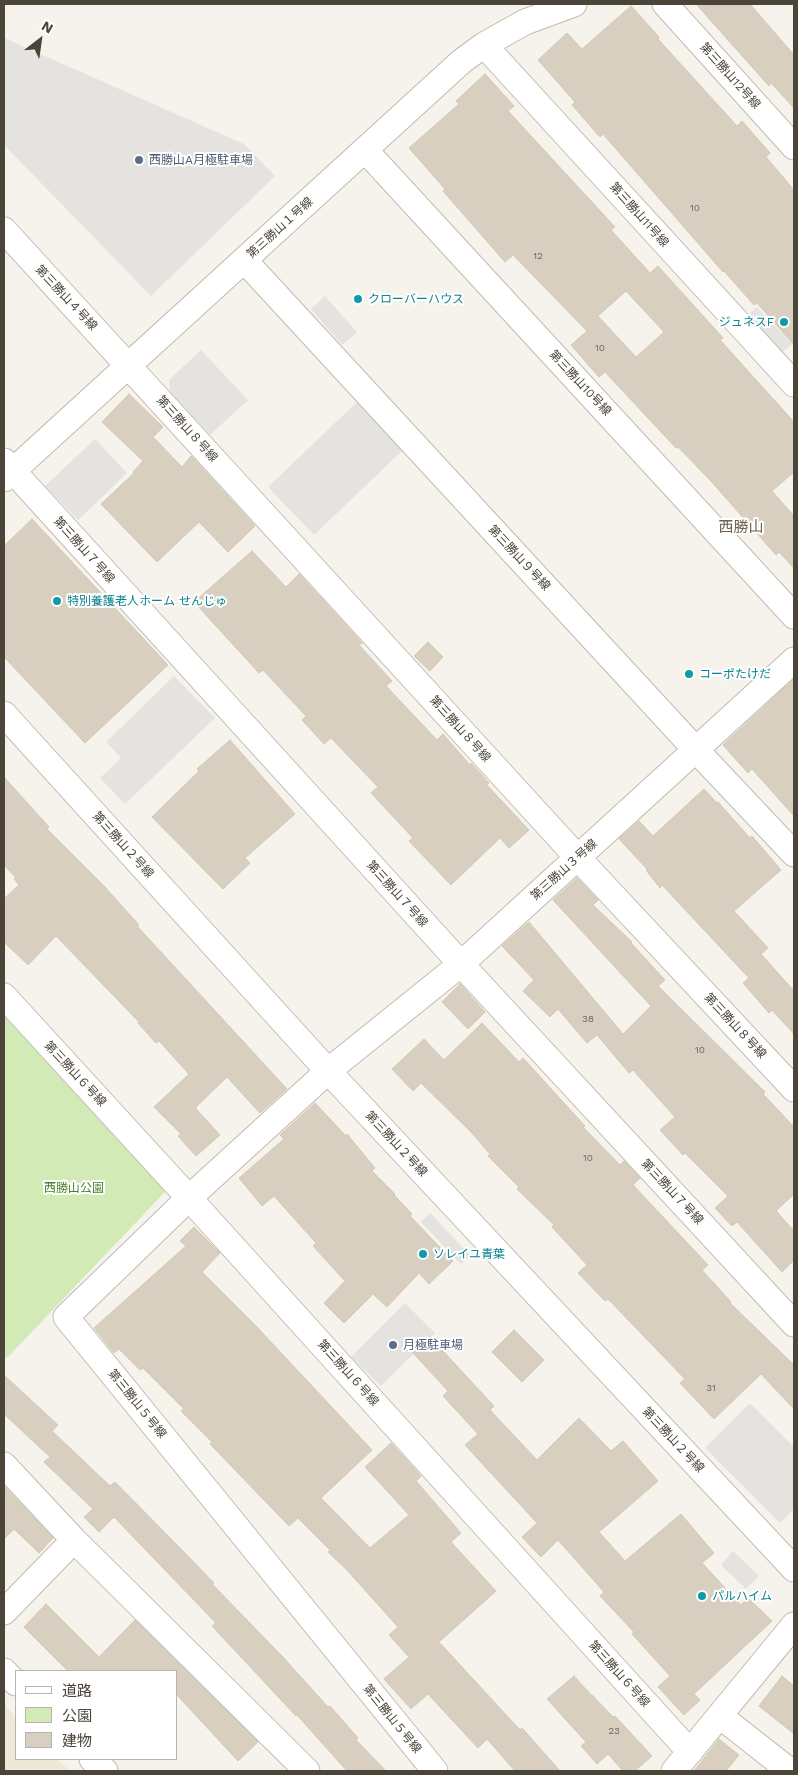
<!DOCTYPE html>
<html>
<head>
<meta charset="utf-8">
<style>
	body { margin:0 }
	#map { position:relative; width:798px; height:1775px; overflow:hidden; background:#f6f3ec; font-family:"Work Sans","Noto Sans JP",sans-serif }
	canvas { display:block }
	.frame { position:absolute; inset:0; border:5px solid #4b4439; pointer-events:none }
	.legend { position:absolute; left:15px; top:1670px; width:162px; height:90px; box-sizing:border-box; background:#fff; border:1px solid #b7b4b0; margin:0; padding:6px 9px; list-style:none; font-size:15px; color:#4b4439 }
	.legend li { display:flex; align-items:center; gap:10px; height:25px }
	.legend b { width:25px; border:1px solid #b7b4b0 }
	.north { position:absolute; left:15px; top:15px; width:50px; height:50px; -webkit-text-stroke:4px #fff; paint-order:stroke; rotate:30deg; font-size:14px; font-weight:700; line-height:20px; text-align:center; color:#4b4439 }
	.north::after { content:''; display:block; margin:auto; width:18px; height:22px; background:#4b4439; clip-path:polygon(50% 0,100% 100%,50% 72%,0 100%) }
</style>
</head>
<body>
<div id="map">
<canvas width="798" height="1775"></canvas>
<div class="frame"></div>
<ul class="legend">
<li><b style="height:6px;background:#fff"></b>道路</li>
<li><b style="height:14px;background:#d2eab5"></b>公園</li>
<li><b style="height:14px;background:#d8cfc1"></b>建物</li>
</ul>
<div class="north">N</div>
</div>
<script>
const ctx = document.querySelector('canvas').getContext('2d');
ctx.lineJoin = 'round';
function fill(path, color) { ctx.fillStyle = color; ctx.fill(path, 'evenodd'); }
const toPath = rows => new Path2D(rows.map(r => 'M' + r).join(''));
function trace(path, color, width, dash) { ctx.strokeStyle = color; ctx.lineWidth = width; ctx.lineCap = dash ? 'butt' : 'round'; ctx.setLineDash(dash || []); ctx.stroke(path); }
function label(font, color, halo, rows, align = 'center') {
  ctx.font = font + ' "Work Sans","Noto Sans JP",sans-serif'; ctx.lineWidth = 4; ctx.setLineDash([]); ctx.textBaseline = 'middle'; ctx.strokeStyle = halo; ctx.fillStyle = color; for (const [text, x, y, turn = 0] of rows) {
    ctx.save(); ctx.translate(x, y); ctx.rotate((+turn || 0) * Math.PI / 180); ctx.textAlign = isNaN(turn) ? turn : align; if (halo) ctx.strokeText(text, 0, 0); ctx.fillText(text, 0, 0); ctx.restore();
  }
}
const education = toPath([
	[4,1704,16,1717,16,1759,57,1759,70,1771,4,1771]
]);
const green = toPath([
	[4,1008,164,1185,164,1193,7,1358,4,1355]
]);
const parking = toPath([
	[4,38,244,144,275,176,151,296,4,145],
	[325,296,357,332,342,345,311,309],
	[757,307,792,344,782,353,747,316],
	[201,350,248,400,210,435,170,392,169,380],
	[359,400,405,448,314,535,268,487],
	[95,439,127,473,78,520,45,486],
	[174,676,215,718,125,804,100,778,121,758,106,742],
	[430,1213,470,1255,461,1264,421,1222],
	[405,1303,435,1333,381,1386,351,1357],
	[750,1403,794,1447,794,1509,780,1523,705,1448],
	[733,1551,759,1576,746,1589,721,1565]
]);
const building = toPath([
	[696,4,750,4,794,55,794,108,771,83,769,86,696,4],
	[631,6,659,37,658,39,737,126,742,121,770,153,766,157,794,190,794,345,757,303,754,305,724,271,723,272,603,134,600,137,572,105,575,102,538,60,567,33,582,49,631,6],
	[485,74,514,106,508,111,615,227,611,230,650,273,658,266,723,338,720,340,794,422,794,472,772,491,794,516,794,568,779,552,776,555,710,480,678,447,676,448,605,372,599,377,571,345,587,331,513,255,505,262,443,191,445,189,409,148,459,104,456,101,485,74],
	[626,291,664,332,636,357,598,316,626,291],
	[129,394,163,427,153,437,182,467,191,456,255,526,228,552,199,522,157,562,101,504,134,473,133,472,143,461,102,422,129,394],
	[32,519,168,665,85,743,4,657,4,546,32,519],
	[252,551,286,587,299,574,362,643,359,645,392,681,386,686,437,740,443,734,470,765,471,763,489,783,487,785,529,830,509,848,500,838,451,885,409,841,413,838,371,793,378,787,331,738,324,744,302,720,306,716,263,670,259,673,194,602,252,551],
	[428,642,443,657,430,671,414,656,428,642],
	[794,679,794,816,752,769,748,773,723,745,794,679],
	[230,740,295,814,245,858,250,863,223,889,152,817,199,771,197,769,230,740],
	[4,777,49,827,47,829,104,886,139,925,137,926,287,1089,260,1113,227,1077,196,1107,196,1109,220,1135,196,1156,178,1136,181,1134,154,1107,189,1074,159,1041,156,1043,138,1023,139,1022,56,936,28,965,4,942,4,899,19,885,14,879,16,878,4,865,4,777],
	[704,789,717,803,718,802,750,838,752,836,781,870,734,911,768,948,761,954,794,991,794,1034,772,1010,769,1013,743,983,749,978,662,885,660,888,646,870,647,869,619,839,639,821,653,836,704,789],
	[577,878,598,900,593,905,632,942,631,943,665,980,658,986,765,1092,763,1094,794,1127,794,1194,776,1211,794,1231,794,1260,782,1272,737,1222,732,1226,715,1208,728,1196,685,1153,683,1155,660,1130,675,1117,633,1070,629,1073,597,1035,587,1043,558,1009,550,1017,523,991,534,980,502,946,529,922,623,1034,651,1006,553,900,577,878],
	[460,984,485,1012,468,1029,442,1002,460,984],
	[482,1023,519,1062,523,1058,585,1126,583,1127,620,1165,624,1161,640,1178,633,1185,708,1265,702,1270,731,1302,730,1303,794,1365,794,1409,761,1374,714,1419,680,1383,685,1379,608,1299,605,1301,578,1273,587,1265,552,1227,554,1225,517,1189,519,1187,488,1156,490,1154,470,1131,421,1083,413,1091,392,1069,424,1039,444,1060,482,1023],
	[315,1103,346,1136,347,1134,375,1168,372,1171,395,1194,394,1195,412,1214,410,1216,453,1261,429,1284,419,1273,387,1307,373,1294,344,1323,324,1303,345,1281,313,1246,316,1243,274,1196,262,1206,239,1178,284,1139,280,1135,315,1103],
	[194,1227,220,1253,202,1272,255,1325,372,1450,321,1498,370,1548,409,1515,365,1467,391,1443,421,1476,416,1481,461,1533,451,1542,496,1591,439,1642,520,1730,522,1728,560,1771,515,1771,487,1739,478,1748,428,1694,411,1709,384,1679,409,1657,389,1635,398,1627,346,1569,328,1552,330,1550,298,1518,289,1526,210,1444,212,1442,181,1411,184,1409,143,1368,140,1370,119,1349,114,1353,94,1328,186,1246,180,1241,194,1227],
	[514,1330,544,1360,522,1382,492,1352,514,1330],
	[430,1337,494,1406,490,1410,537,1460,579,1418,611,1451,623,1441,658,1481,599,1532,625,1561,681,1514,714,1553,702,1563,741,1605,748,1598,772,1621,694,1694,700,1700,684,1715,658,1687,670,1676,632,1634,634,1632,600,1596,604,1592,558,1540,541,1557,522,1537,537,1523,465,1445,478,1434,443,1396,448,1391,413,1353,430,1337],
	[4,1375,58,1425,52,1431,110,1486,115,1482,182,1550,214,1583,212,1584,282,1656,328,1707,330,1706,358,1738,356,1740,386,1771,347,1771,297,1715,296,1716,212,1626,216,1623,114,1517,99,1532,84,1517,93,1509,44,1462,50,1457,4,1414,4,1375],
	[4,1486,53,1538,39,1553,14,1529,4,1539,4,1486],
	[46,1604,99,1657,135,1620,258,1742,238,1761,176,1694,176,1671,68,1671,24,1627,46,1604],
	[574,1676,592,1696,592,1695,613,1717,615,1716,652,1756,635,1771,623,1771,608,1754,597,1764,581,1746,586,1742,547,1699,574,1676],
	[782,1676,794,1686,794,1734,759,1706,782,1676],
	[719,1739,739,1755,726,1771,694,1771,719,1739]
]);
const minor = toPath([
	[665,4,794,147],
	[484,45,794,384],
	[365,150,794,616],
	[4,230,578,858,794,1089],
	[244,260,696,750,794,854],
	[4,461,461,964,794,1324],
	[4,479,462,61,484,45,525,22,574,4],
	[4,714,328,1071,794,1569],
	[4,996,189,1198,690,1752],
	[4,1465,74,1540,307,1771],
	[4,1612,74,1540],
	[4,1671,16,1683],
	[720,1716,790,1771],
	[92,1759,105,1771],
	[435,1771,66,1317,189,1198,328,1071,461,964,794,660],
	[674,1771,794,1625]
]);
const markers = [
	[139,160,5,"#5c6f8a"],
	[358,299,5,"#0f9aa8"],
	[784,322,5,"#0f9aa8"],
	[57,601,5,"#0f9aa8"],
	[689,674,5,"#0f9aa8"],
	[423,1254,5,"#0f9aa8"],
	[393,1345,5,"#5c6f8a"],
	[702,1596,5,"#0f9aa8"]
];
const numberNames = [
	["10",695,208],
	["12",538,256],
	["10",600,348],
	["38",588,1019],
	["10",700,1050],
	["10",588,1158],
	["31",711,1388],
	["23",614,1731]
];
const streetNames = [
	["第三勝山12号線",730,76,48],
	["第三勝山11号線",639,215,48],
	["第三勝山１号線",280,228,-42],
	["第三勝山４号線",66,298,47],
	["第三勝山10号線",580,383,47],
	["第三勝山８号線",187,429,48],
	["第三勝山７号線",84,550,48],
	["第三勝山９号線",519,558,47],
	["第三勝山８号線",460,729,48],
	["第三勝山２号線",123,845,48],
	["第三勝山３号線",564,870,-42],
	["第三勝山７号線",397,894,48],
	["第三勝山８号線",735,1026,47],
	["第三勝山６号線",75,1074,47],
	["第三勝山２号線",396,1144,47],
	["第三勝山７号線",672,1192,47],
	["第三勝山６号線",348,1373,48],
	["第三勝山５号線",137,1404,51],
	["第三勝山２号線",673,1440,47],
	["第三勝山６号線",619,1674,48],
	["第三勝山５号線",392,1719,51]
];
const serviceNames = [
	["西勝山A月極駐車場",149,160],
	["月極駐車場",403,1345]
];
const cultureNames = [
	["クローバーハウス",368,299],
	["ジュネスF",774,322,"right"],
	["特別養護老人ホーム せんじゅ",67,601],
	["コーポたけだ",699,674],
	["ソレイユ青葉",433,1254],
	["パルハイム",712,1596]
];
const parkNames = [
	["西勝山公園",74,1188]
];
const quarterNames = [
	["西勝山",741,528]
];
fill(education, '#efe8d6');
fill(green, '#d2eab5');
fill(parking, '#e5e3e0');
fill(building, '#d8cfc1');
trace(building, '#d3c7b4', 1);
trace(minor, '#c2bbae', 27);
trace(minor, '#fff', 25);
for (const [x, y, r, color] of markers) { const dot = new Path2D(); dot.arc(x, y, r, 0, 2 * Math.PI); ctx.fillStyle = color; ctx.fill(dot); trace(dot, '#fff', 2); }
label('10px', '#6e675b', null, numberNames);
label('12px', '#4b4439', '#fff', streetNames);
label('12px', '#4e5e75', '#fff', serviceNames, 'left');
label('12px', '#0d838f', '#fff', cultureNames, 'left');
label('12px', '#4a7f2a', '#fff', parkNames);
label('15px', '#6e6250', '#fff', quarterNames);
</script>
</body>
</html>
